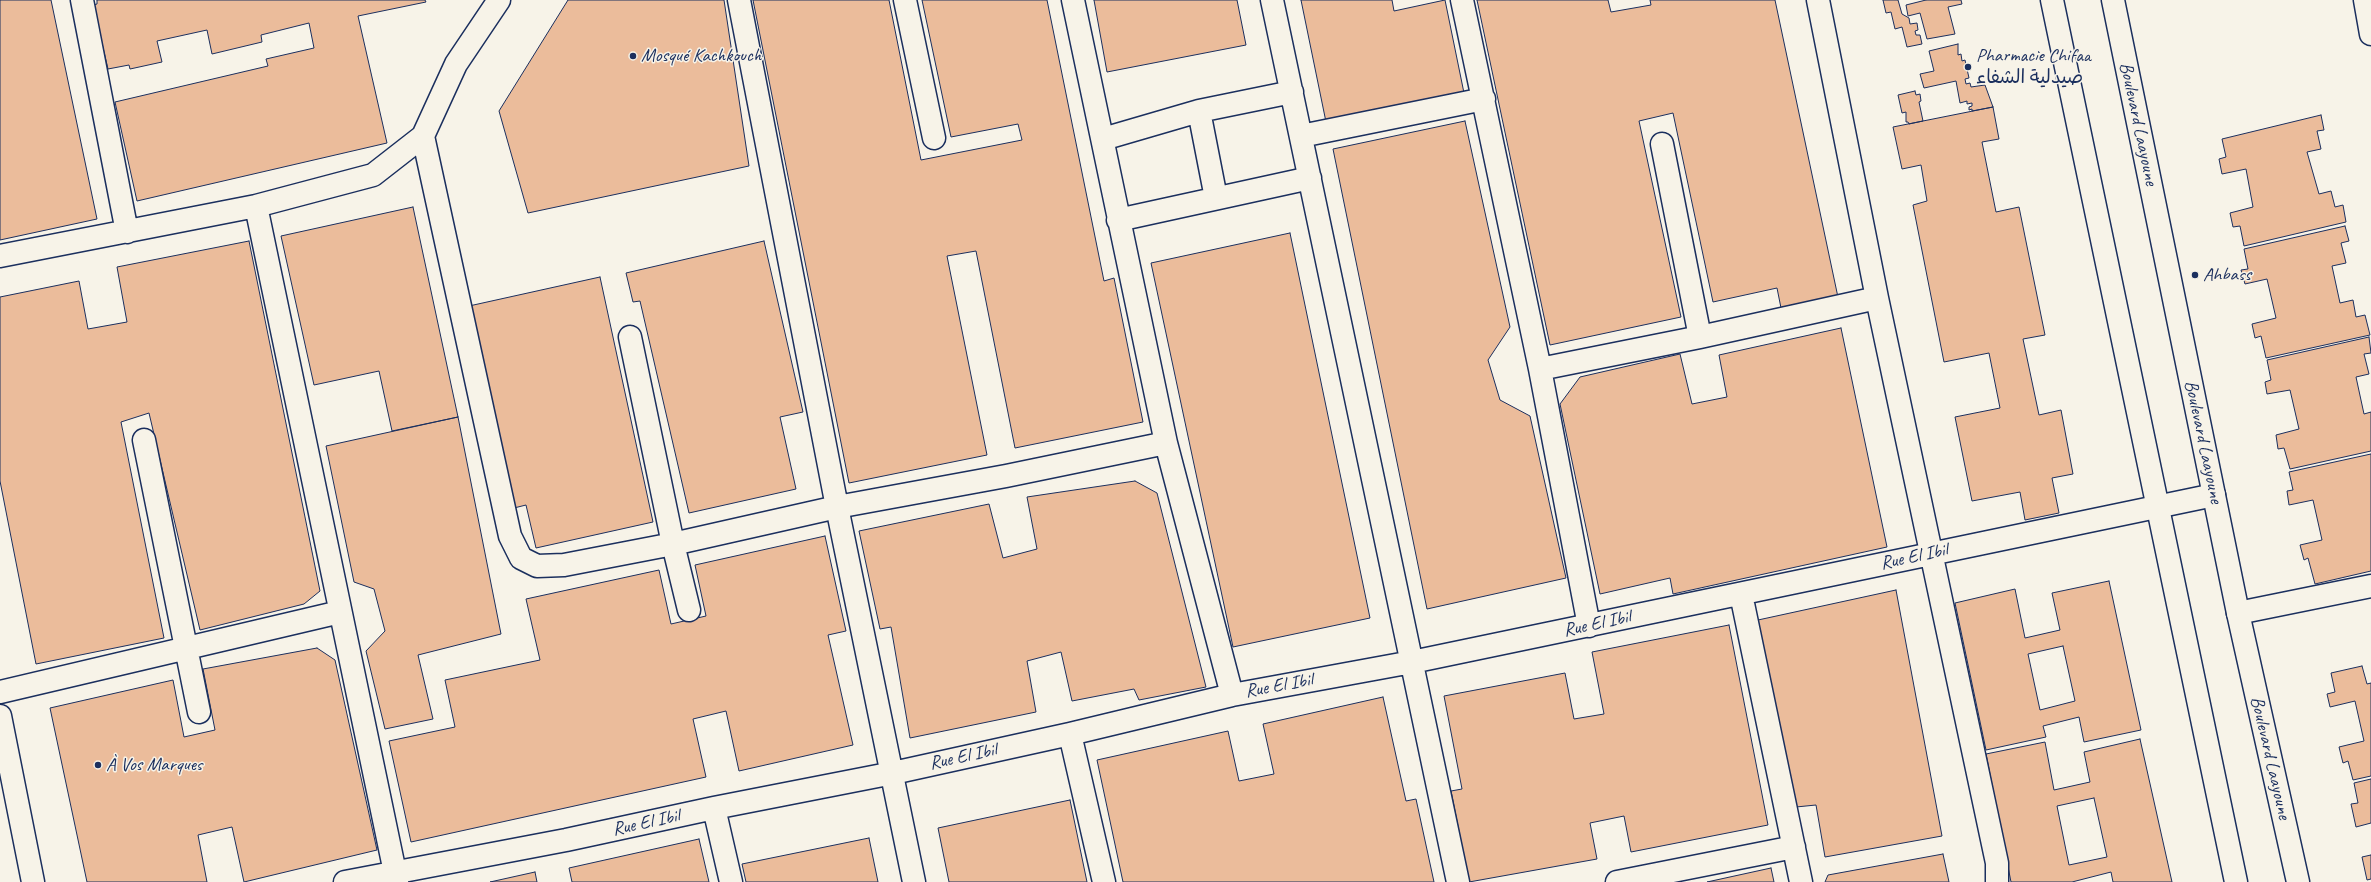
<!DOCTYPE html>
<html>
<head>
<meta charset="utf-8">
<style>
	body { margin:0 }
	canvas { display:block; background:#f7f3e8 }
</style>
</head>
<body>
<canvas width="2371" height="882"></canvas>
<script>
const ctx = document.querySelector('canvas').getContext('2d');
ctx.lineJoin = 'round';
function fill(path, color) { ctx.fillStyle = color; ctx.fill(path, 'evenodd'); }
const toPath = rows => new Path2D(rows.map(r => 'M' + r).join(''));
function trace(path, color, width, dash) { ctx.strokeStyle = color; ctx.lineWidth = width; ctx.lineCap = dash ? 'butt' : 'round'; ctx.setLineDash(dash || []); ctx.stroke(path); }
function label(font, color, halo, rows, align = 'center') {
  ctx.font = font + ' Caveat,"Playpen Sans Arabic",sans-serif'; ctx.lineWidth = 3; ctx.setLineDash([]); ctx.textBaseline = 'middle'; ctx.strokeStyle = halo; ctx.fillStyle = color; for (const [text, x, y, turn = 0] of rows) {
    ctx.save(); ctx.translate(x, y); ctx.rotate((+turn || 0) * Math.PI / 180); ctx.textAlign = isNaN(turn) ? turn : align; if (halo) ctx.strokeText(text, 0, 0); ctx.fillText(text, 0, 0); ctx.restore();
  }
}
const building = toPath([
	[0,0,51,0,97,219,0,240,0,0],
	[97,0,425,0,426,2,358,16,387,143,137,201,115,102,268,66,266,59,314,48,309,23,261,35,262,42,212,54,207,30,157,41,162,62,130,69,129,65,108,69,93,5,97,4,97,0],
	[568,0,724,0,749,166,528,213,499,111,568,0],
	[753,0,889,0,921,160,1022,140,1018,124,951,137,922,0,1047,0,1104,281,1114,278,1143,422,1015,448,976,251,947,256,987,455,849,483,753,0],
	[1094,0,1237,0,1246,45,1107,72,1094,0],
	[1301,0,1392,0,1394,11,1445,0,1464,93,1326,122,1301,0],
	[1477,0,1608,0,1611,12,1651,5,1650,0,1775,0,1839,302,1782,313,1777,288,1713,302,1673,113,1639,121,1681,317,1550,345,1477,0],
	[1883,0,1898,0,1902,14,1909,18,1910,24,1917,23,1918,30,1915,31,1916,35,1920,35,1922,44,1907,47,1902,27,1895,29,1891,12,1886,13,1883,0],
	[1926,0,1961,0,1962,4,1948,7,1955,34,1927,39,1920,13,1908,16,1906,5,1926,0],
	[1958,44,1958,55,1961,54,1962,61,1965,60,1969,78,1965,79,1966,84,1970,83,1971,87,1985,85,1993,107,1972,111,1972,109,1969,110,1969,107,1972,106,1972,103,1967,104,1967,101,1960,103,1956,81,1924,88,1920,74,1934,71,1929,51,1958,44],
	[1915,91,1916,95,1920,94,1921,101,1919,102,1923,121,1909,124,1908,122,1906,122,1906,112,1902,113,1898,95,1915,91],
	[1993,107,1999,139,1982,142,1996,212,2019,207,2045,335,2023,339,2039,415,2061,410,2073,474,2052,478,2059,513,2025,520,2020,492,1972,501,1955,417,2000,408,1989,353,1944,362,1913,205,1927,201,1921,165,1902,169,1893,127,1993,107],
	[2321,115,2324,130,2317,131,2321,149,2307,152,2319,194,2331,191,2335,207,2343,205,2346,222,2244,246,2240,226,2233,227,2230,213,2253,207,2246,169,2222,174,2219,159,2226,157,2222,139,2321,115],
	[1465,121,1510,327,1488,360,1500,400,1530,416,1566,578,1427,609,1333,149,1465,121],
	[413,207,458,417,392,431,379,371,314,385,281,236,413,207],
	[2345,226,2349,241,2341,243,2346,263,2332,266,2340,303,2353,300,2356,317,2365,315,2370,335,2266,358,2261,336,2255,338,2252,324,2276,318,2267,279,2245,284,2241,270,2248,269,2244,249,2345,226],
	[1290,233,1370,618,1233,647,1151,263,1290,233],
	[249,241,320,591,304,604,200,630,149,413,121,422,164,638,36,664,0,481,0,297,79,281,88,329,127,322,117,267,249,241],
	[764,241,803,412,780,417,796,489,689,513,640,301,633,302,626,273,764,241],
	[600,277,653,522,536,548,526,505,514,508,469,306,600,277],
	[1841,328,1887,547,1673,594,1670,578,1600,594,1560,404,1580,377,1680,354,1692,404,1727,397,1719,355,1841,328],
	[2369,337,2371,353,2364,354,2369,374,2356,377,2364,414,2371,412,2371,451,2290,469,2284,448,2278,449,2276,435,2299,429,2290,390,2267,394,2265,382,2271,380,2267,360,2369,337],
	[458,417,501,634,418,655,433,719,385,729,366,651,385,631,374,589,354,582,326,446,458,417],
	[2371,454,2371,571,2315,584,2308,558,2304,560,2300,545,2322,540,2313,500,2289,505,2287,491,2293,490,2289,472,2371,454],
	[1135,481,1157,493,1206,687,1139,700,1134,689,1072,701,1061,652,1027,661,1036,712,910,738,891,627,880,629,859,531,989,504,1003,558,1037,549,1027,497,1135,481],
	[825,536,846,631,828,635,853,745,739,771,726,711,693,719,706,777,411,842,389,741,455,727,445,680,540,660,526,599,659,570,671,624,706,616,695,565,825,536],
	[2109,581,2141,730,2084,742,2079,717,2043,726,2046,737,1986,750,1955,603,2015,589,2025,638,2060,630,2052,593,2109,581],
	[2063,646,2075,701,2040,710,2028,654,2063,646],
	[1896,590,1942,836,1825,857,1816,805,1796,807,1758,620,1896,590],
	[1729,625,1768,825,1631,852,1624,816,1590,823,1597,859,1469,882,1451,791,1462,789,1444,696,1565,673,1574,719,1604,714,1592,652,1729,625],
	[317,648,335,660,377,850,244,882,232,827,198,835,207,882,87,882,50,708,173,680,184,737,215,730,203,669,317,648],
	[2362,666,2367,684,2371,683,2371,776,2353,780,2348,761,2343,763,2339,747,2364,741,2355,701,2330,707,2327,694,2335,692,2331,673,2362,666],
	[1383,697,1406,801,1416,799,1434,882,1123,882,1097,760,1228,731,1239,781,1274,774,1263,724,1383,697],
	[2140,739,2172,882,2113,882,2111,872,2072,882,2011,882,1986,754,2045,742,2054,790,2090,782,2084,752,2140,739],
	[2094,798,2107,857,2069,865,2057,806,2094,798],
	[2371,779,2371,823,2356,827,2351,804,2358,803,2354,783,2371,779],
	[1070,800,1087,882,949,882,938,828,1070,800],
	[869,838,878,882,746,882,742,864,869,838],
	[699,839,709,882,572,882,569,868,699,839],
	[1943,854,1949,882,1825,882,1828,875,1943,854],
	[2371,855,2371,879,2367,880,2362,857,2371,855],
	[1771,868,1774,882,1707,882,1771,868],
	[535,872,537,882,490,882,535,872]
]);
const street = toPath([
	[82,0,127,232],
	[739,0,837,507,914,882],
	[905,0,934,138],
	[1272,0,1458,882],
	[1462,0,1540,369,1589,626],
	[1818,0,1877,298,1997,863,1997,882],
	[2365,0,2371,34],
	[1199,111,1216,198],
	[423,136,510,536,521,558,537,566,564,565,673,544,837,507,1006,476,1166,443,1073,0],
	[1301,136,1484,99],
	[1103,139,1199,111,1292,92],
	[1662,144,1700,337],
	[256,206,397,882],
	[1118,220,1310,178],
	[0,256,256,206,373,175,423,136,456,64,499,0],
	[630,337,673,544,689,610],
	[1540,369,1700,337,1877,298],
	[144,440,199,712],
	[1166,443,1232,695],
	[1741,594,1801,882],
	[2238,613,2371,586],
	[0,692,340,612],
	[0,716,33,882],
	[1070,734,1104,882],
	[714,808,731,882],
	[345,882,566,840,714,808,893,773,1070,734,1232,695,1412,662,2214,495],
	[1617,882,1794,847]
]);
const secondary = toPath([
	[2052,0,2236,882],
	[2113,0,2238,613,2298,882]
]);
const markers = [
	[633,56,4,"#1b2f5e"],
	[1968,67,4,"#1b2f5e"],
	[2195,275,4,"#1b2f5e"],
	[98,765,4,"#1b2f5e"]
];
const poiNames = [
	["Mosqué Kachkouch",641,56],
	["Pharmacie Chifaa",1976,56],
	["صيدلية الشفاء",1976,78],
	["Ahbass",2203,275],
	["À Vos Marques",106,765]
];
const streetNames = [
	["Boulevard Laayoune",2138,124,78],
	["Boulevard Laayoune",2203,442,78],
	["Rue El Ibil",1914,557,-12],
	["Rue El Ibil",1597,624,-12],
	["Rue El Ibil",1279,686,-10],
	["Rue El Ibil",963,757,-12],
	["Boulevard Laayoune",2270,758,77],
	["Rue El Ibil",646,823,-12]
];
fill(building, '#ebbc9b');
trace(building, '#1b2f5e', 1);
trace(street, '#1b2f5e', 25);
trace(secondary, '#1b2f5e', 25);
trace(street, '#f7f3e8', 22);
trace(secondary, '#f7f3e8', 22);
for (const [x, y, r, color] of markers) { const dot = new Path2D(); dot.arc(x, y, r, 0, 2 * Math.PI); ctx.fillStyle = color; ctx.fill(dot); trace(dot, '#f7f3e8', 1.5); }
label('19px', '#1b2f5e', '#f7f3e8', poiNames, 'left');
label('19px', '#1b2f5e', '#f7f3e8', streetNames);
</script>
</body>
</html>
